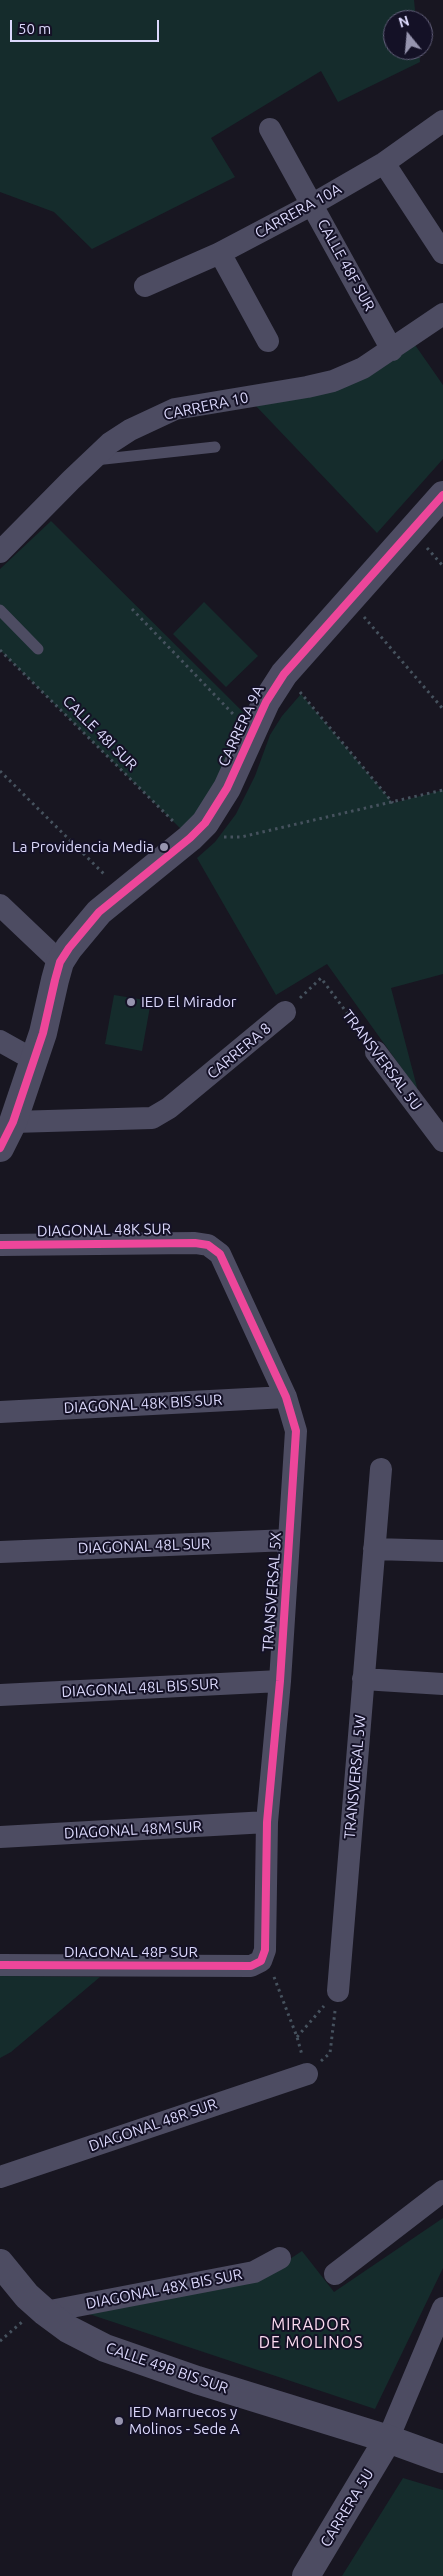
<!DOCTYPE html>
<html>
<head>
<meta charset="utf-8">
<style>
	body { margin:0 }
	#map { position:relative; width:443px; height:2576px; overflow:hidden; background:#181621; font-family:Ubuntu,sans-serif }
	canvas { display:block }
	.north { position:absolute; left:383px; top:10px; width:50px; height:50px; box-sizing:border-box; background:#141126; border:1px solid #64617c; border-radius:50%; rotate:343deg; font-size:14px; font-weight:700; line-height:20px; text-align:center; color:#dcd9fc }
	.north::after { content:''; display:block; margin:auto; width:18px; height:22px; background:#9795af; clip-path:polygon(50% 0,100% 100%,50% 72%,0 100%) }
	.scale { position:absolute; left:10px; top:20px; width:149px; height:22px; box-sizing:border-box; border:2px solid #dcd9fc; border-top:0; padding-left:6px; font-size:15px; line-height:18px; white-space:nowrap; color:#dcd9fc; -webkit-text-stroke:4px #141126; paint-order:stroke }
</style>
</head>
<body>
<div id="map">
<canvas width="443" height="2576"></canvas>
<div class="north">N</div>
<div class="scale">50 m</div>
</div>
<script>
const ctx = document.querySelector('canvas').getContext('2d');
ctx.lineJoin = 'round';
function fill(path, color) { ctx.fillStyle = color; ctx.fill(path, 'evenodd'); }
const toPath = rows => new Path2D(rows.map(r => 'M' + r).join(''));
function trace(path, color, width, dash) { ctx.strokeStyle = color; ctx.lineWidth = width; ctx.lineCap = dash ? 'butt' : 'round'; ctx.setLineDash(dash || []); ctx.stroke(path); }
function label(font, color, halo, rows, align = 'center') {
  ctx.font = font + ' Ubuntu,sans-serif'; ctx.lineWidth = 4; ctx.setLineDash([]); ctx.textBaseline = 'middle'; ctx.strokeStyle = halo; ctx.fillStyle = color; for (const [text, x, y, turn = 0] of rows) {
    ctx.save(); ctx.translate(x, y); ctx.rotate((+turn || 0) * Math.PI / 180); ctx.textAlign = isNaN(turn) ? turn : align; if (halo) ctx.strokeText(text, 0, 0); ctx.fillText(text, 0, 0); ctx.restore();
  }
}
const green = toPath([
	[0,0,414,0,416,20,393,20,393,50,419,50,420,62,338,102,321,71,211,138,235,177,92,249,54,212,0,192],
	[413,342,443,385,443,459,377,533,255,405],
	[51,521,244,713,233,748,217,783,197,814,182,830,0,650,0,569],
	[204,602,258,656,226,687,173,634],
	[301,694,393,803,443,790,443,974,391,988,418,1091,327,964,276,995,197,858,215,842,236,814,255,776,270,735,282,716],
	[114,995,151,1001,142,1051,105,1044],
	[0,1976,100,1977,11,2052,0,2058],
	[443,2218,443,2268,375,2409,89,2314,255,2282,302,2251,334,2292],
	[403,2478,443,2490,443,2576,342,2576]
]);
const path = toPath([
	[427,548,443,566],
	[132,609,234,715],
	[364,617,443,709],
	[0,650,173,821],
	[300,692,393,803],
	[0,771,106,876],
	[224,837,241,837,443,790],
	[300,998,321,978,364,1036],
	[274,1977,297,2037,302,2055],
	[297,2037,324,2006],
	[321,2061,330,2053,335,2011],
	[0,2341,22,2322]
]);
const service = toPath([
	[95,460,215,447],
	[0,610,38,649]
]);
const minor = toPath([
	[270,129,392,350],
	[384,163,443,253],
	[220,253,268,341],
	[145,286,220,253,313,204,384,163,443,121],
	[0,552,71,480,110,443,130,430,175,409,307,387,333,381,363,368,443,314],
	[0,905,60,962],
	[0,1041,34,1060],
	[376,1052,443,1141],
	[13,1122,152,1118,169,1108,285,1012],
	[0,1245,195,1243,208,1245,220,1254,286,1397,296,1431,280,1681,267,1822,265,1950,261,1961,251,1966,0,1965],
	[0,1412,286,1397],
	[374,1549,443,1551],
	[0,1552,289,1540],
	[363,1679,443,1684],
	[0,1695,280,1681],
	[0,1837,267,1822],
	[338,1991,381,1469],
	[0,2177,307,2074],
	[335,2274,443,2191],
	[45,2312,254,2272,280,2258],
	[388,2439,443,2308]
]);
const tertiary = toPath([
	[0,1148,13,1122,43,1033,55,980,60,962,69,948,99,912,190,838,205,823,227,788,266,702,284,674,443,495],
	[0,2263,27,2296,45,2312,68,2329,105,2348,197,2380,388,2439,443,2459],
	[306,2576,388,2439]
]);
const cycleway = toPath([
	[0,1148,13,1122,43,1033,55,980,60,962,69,948,99,912,190,838,205,823,227,788,266,702,284,674,443,495],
	[0,1245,195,1243,208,1245,220,1254,286,1397,296,1431,280,1681,267,1822,265,1950,261,1961,251,1966,0,1965]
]);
const markers = [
	[164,847,5,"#9795af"],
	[131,1002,5,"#9795af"],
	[119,2421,5,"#9795af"]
];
const streetNames = [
	["CARRERA 10A",298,211,-29],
	["CALLE 48F SUR",346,265,61],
	["CARRERA 10",206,406,-12],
	["CARRERA 9A",241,726,-65],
	["CALLE 48I SUR",100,733,45],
	["CARRERA 8",239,1051,-40],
	["TRANSVERSAL 5U",382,1060,53],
	["DIAGONAL 48K SUR",104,1230,-1],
	["DIAGONAL 48K BIS SUR",143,1404,-3],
	["DIAGONAL 48L SUR",144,1546,-2],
	["TRANSVERSAL 5X",272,1592,-86],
	["DIAGONAL 48L BIS SUR",140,1688,-3],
	["TRANSVERSAL 5W",355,1777,-85],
	["DIAGONAL 48M SUR",133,1830,-3],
	["DIAGONAL 48P SUR",131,1952],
	["DIAGONAL 48R SUR",153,2125,-19],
	["DIAGONAL 48X BIS SUR",164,2289,-11],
	["CALLE 49B BIS SUR",167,2368,19],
	["CARRERA 5U",347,2508,-59]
];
const poiNames = [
	["La Providencia Media",154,847,"right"],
	["IED El Mirador",141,1002],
	["IED Marruecos y",129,2412],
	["Molinos - Sede A",129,2429]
];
const neighbourhoodNames = [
	["MIRADOR",311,2325],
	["DE MOLINOS",311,2343]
];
fill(green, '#152c2c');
trace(path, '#46525e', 3, [2.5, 4]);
trace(service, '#4d4c62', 11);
trace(minor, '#4d4c62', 22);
trace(tertiary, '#4d4c62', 28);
trace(cycleway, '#ed469a', 8);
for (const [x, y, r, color] of markers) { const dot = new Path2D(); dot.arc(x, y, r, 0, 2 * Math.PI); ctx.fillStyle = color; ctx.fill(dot); trace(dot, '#141126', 2); }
label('15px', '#dcd9fc', '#141126', streetNames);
label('15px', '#dcd9fc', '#141126', poiNames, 'left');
ctx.letterSpacing = '1px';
label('16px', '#fddbf1', '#141126', neighbourhoodNames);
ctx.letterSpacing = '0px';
</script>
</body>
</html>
